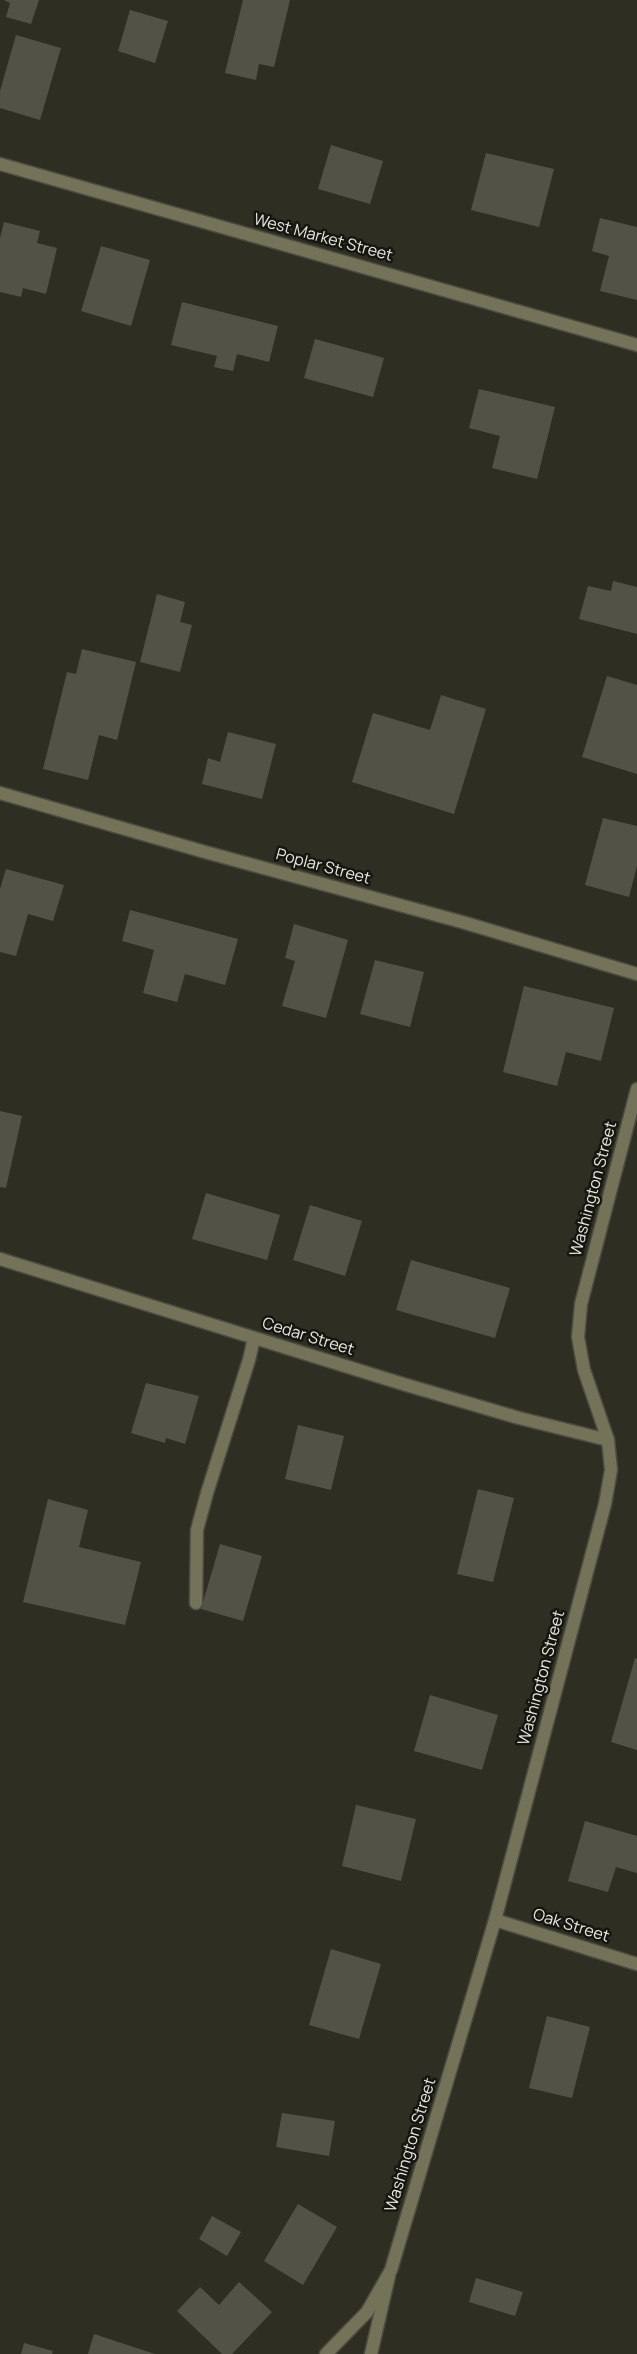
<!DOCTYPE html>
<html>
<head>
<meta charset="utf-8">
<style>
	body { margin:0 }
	canvas { display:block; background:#2e2e22 }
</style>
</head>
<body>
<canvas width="637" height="2354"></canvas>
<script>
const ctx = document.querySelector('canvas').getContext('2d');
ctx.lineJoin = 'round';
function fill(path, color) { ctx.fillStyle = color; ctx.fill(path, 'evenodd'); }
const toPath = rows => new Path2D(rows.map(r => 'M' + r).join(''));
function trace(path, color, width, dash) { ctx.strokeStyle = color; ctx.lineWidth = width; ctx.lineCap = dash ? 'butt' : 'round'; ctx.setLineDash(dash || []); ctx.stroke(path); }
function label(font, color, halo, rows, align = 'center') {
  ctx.font = font + ' Manrope,sans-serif'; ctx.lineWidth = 5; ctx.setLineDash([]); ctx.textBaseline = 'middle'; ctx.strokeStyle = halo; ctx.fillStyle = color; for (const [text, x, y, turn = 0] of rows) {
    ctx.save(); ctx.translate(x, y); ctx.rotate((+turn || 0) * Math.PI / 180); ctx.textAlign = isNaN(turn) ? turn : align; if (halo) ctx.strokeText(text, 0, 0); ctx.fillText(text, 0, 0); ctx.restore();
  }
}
const building = toPath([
	[4,0,39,0,31,24,6,17,10,3],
	[243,0,290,0,274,67,259,64,256,80,225,73],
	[130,10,168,21,155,63,118,51],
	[16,35,61,48,40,120,0,108,0,91],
	[331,145,383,161,370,204,318,189],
	[486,153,554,169,539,227,471,210],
	[600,218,637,227,637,300,600,291,609,256,592,251],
	[4,222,40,231,37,243,57,248,46,294,23,288,21,297,0,292,0,238],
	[101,246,150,260,131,326,81,311],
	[182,302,278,326,269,362,237,354,233,371,214,367,217,356,171,345],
	[315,339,384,358,373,397,304,378],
	[479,389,555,407,537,479,492,468,500,436,469,428],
	[613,581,637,587,637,634,579,619,588,586,611,591],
	[157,594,185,602,180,622,192,625,180,672,140,662],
	[82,649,136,662,117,740,99,735,88,780,43,769,67,672,76,674],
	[607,676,637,685,637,774,582,757],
	[441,695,486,709,454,814,352,782,373,713,430,730],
	[228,732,276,744,262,799,202,784,208,758,220,762],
	[603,818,637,826,637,866,629,897,585,885],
	[6,869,64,885,53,921,28,914,16,956,0,952,0,889],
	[130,910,238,939,225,985,185,974,177,1002,143,993,154,950,122,941],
	[294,924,348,940,326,1018,282,1006,295,961,285,958],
	[375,960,424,972,410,1027,360,1014],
	[524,986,614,1008,601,1061,566,1052,557,1086,503,1072],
	[0,1111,22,1116,6,1188,0,1187],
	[206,1193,280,1215,267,1260,192,1239],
	[310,1205,362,1221,345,1276,293,1260],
	[411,1260,510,1288,495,1338,396,1310],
	[146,1383,199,1396,185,1444,166,1438,165,1443,131,1433],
	[298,1425,344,1436,331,1490,285,1479],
	[478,1489,514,1498,493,1582,457,1574],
	[48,1499,88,1510,79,1547,141,1562,125,1625,23,1602],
	[220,1544,262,1556,243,1621,201,1609],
	[635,1658,637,1659,637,1750,611,1742],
	[430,1695,498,1715,482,1770,414,1751],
	[356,1805,416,1819,401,1881,342,1866],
	[585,1821,637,1836,637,1873,616,1867,608,1892,568,1881],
	[331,1949,381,1964,359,2039,309,2025],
	[547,2016,590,2027,572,2098,529,2088],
	[282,2113,335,2121,329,2156,276,2147],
	[298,2204,337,2227,303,2285,264,2261],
	[212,2216,241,2232,227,2256,199,2239],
	[476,2278,523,2292,515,2316,469,2302],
	[239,2282,272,2312,232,2354,222,2354,177,2311,200,2287,219,2305],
	[94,2334,155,2354,88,2354],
	[24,2343,53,2351,52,2354,21,2354]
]);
const service = toPath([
	[196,1603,197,1530,207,1493,249,1360,254,1338]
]);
const minor = toPath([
	[0,164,637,345],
	[0,793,205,852,462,922,637,974],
	[0,1259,403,1384,519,1418,608,1440],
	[495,1920,637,1964],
	[371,2354,389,2276]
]);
const tertiary = toPath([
	[326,2354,367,2312,391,2270,495,1920,605,1504,611,1470,608,1440,584,1370,578,1337,581,1304,637,1089]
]);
const streetNames = [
	["West Market Street",323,238,15],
	["Poplar Street",323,867,15],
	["Washington Street",594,1189,-75],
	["Cedar Street",308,1337,17],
	["Washington Street",542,1678,-75],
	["Oak Street",571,1926,17],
	["Washington Street",411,2145,-73]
];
fill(building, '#535246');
trace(service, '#4c4c40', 15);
trace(minor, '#4c4c40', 15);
trace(tertiary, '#4c4c40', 15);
trace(service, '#74735a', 12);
trace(minor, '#74735a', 12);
trace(tertiary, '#74735a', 12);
label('16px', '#e8e8e0', '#161611', streetNames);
</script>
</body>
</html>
